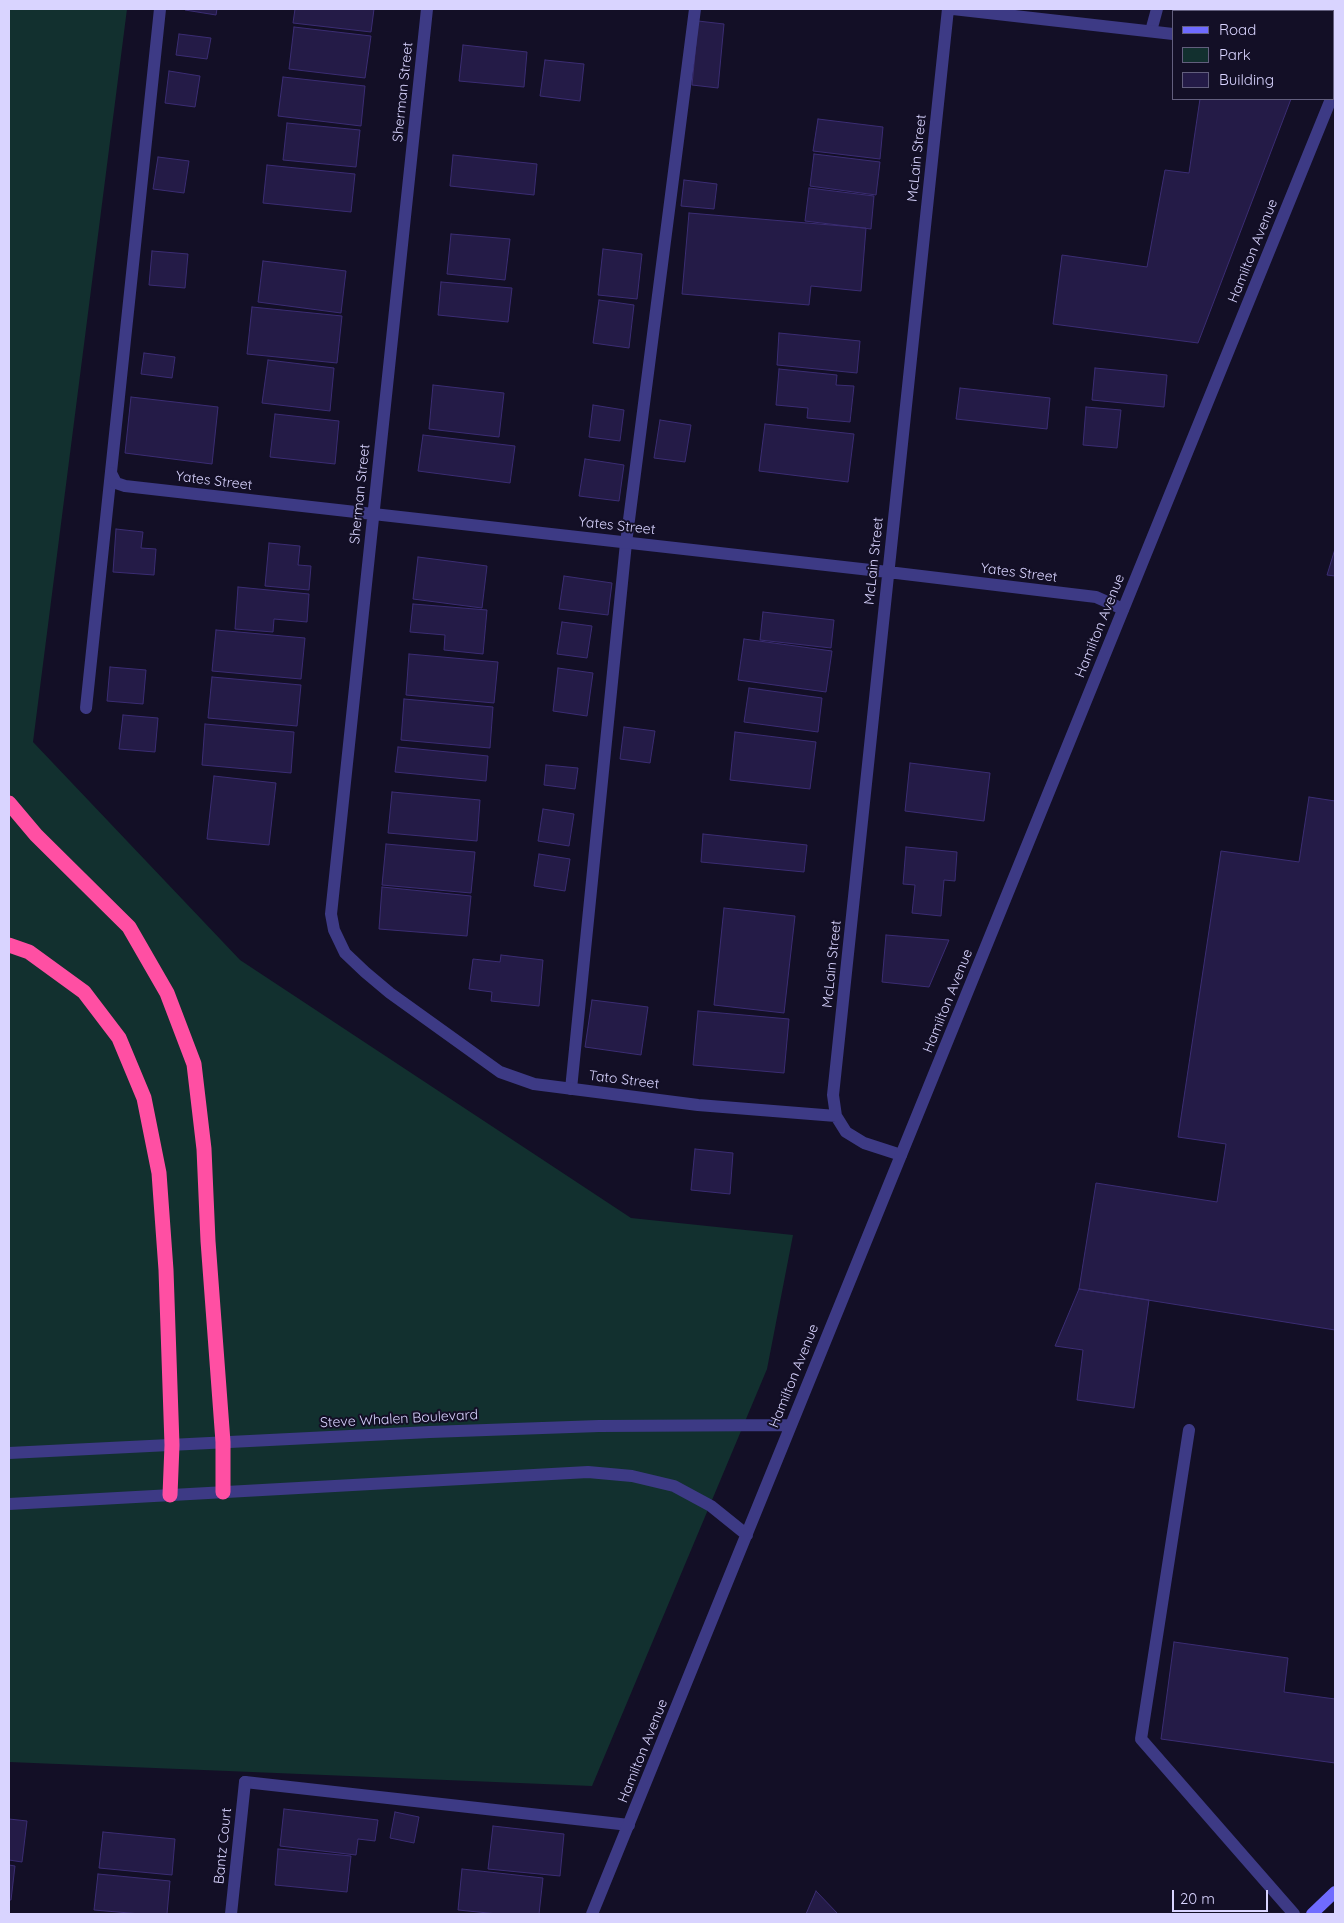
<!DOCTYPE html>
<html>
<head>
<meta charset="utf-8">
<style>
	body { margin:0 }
	#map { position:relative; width:1344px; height:1923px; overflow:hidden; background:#130f26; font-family:Quicksand,sans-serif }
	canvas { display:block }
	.frame { position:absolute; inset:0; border:10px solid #d9d4ff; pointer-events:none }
	.legend { position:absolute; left:1172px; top:10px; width:162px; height:90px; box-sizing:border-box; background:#130f26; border:1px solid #625e7d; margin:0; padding:6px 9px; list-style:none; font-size:15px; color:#d9d4ff }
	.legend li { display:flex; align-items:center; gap:10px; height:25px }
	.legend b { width:25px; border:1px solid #625e7d }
	.scale { position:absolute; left:1172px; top:1890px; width:96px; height:22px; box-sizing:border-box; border:2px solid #d9d4ff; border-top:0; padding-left:6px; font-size:15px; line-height:18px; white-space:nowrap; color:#d9d4ff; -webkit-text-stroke:4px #130f26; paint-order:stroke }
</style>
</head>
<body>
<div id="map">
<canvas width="1344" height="1923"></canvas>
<div class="frame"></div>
<ul class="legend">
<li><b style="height:6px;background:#6f6bff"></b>Road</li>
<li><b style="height:14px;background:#12302f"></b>Park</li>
<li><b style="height:14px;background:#241b47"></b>Building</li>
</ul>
<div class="scale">20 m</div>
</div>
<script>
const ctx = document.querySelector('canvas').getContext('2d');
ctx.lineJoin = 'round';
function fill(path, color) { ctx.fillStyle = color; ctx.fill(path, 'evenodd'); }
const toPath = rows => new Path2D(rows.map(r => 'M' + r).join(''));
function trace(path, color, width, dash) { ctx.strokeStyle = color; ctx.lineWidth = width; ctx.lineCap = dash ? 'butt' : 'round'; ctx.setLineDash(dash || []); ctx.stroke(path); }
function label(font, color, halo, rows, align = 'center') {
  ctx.font = font + ' Quicksand,sans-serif'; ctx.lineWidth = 4; ctx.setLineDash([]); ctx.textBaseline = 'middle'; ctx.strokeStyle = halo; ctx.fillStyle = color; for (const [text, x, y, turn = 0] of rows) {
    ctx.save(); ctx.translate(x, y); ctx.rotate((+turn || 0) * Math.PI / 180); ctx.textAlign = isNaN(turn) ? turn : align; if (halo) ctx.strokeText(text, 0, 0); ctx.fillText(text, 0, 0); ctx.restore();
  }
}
const green = toPath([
	[9,9,127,9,33,742,240,960,631,1218,793,1235,767,1369,592,1786,9,1762]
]);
const building = toPath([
	[185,9,217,9,216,15,185,10,185,9],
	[295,9,374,9,371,32,293,23,295,9],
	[698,21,724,24,718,88,692,85,698,21],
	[294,27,371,36,365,78,289,69,294,27],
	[179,34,211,38,207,59,176,55,179,34],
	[463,45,527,52,524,87,459,81,463,45],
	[545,60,584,64,580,101,540,96,545,60],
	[169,71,200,76,195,107,165,103,169,71],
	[283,77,365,86,361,126,278,116,283,77],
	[1200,99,1291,99,1198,343,1053,324,1062,255,1147,267,1165,170,1189,173,1200,99],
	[818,119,883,127,880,159,813,151,818,119],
	[287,123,360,130,356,167,283,160,287,123],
	[814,154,880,162,876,195,810,186,814,154],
	[453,155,537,164,534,195,450,186,453,155],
	[158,157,189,161,184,193,153,189,158,157],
	[267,165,355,174,351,212,263,203,267,165],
	[684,180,717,184,714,209,681,206,684,180],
	[809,188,874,196,871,229,805,221,809,188],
	[689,213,866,228,861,291,811,286,809,305,682,294,689,213],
	[451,234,510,239,505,280,447,274,451,234],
	[603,249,642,254,637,299,598,295,603,249],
	[152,251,188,254,185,288,149,285,152,251],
	[263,261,346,271,341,313,258,302,263,261],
	[441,282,512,288,508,322,438,315,441,282],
	[599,300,634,305,629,348,593,343,599,300],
	[252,307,342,316,337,363,247,354,252,307],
	[779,333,860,341,857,373,777,365,779,333],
	[144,353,175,357,172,378,141,374,144,353],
	[268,360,334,368,330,411,262,403,268,360],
	[1095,368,1167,375,1164,407,1092,400,1095,368],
	[779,369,837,375,836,385,854,386,850,422,807,418,808,408,776,405,779,369],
	[433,385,504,393,499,437,429,429,433,385],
	[960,388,1050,398,1047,429,956,419,960,388],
	[131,397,218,407,212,464,125,453,131,397],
	[593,405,624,410,620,441,589,437,593,405],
	[1086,407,1121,410,1117,448,1083,445,1086,407],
	[275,414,339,421,335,464,270,457,275,414],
	[660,420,691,425,685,462,654,458,660,420],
	[765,424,854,434,848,482,759,471,765,424],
	[423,435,515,446,510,483,418,471,423,435],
	[585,459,624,465,619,501,579,496,585,459],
	[116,529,143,532,141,548,156,549,154,575,113,572,116,529],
	[269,543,300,546,298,565,311,566,309,590,265,586,269,543],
	[1335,549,1335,576,1327,575,1335,549],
	[418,557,487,566,482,608,413,599,418,557],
	[564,576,612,583,608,615,559,609,564,576],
	[238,587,309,594,307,622,274,619,273,632,235,629,238,587],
	[413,604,487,610,483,654,444,650,445,635,410,632,413,604],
	[763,612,834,620,831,648,760,640,763,612],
	[562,622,592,626,587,658,557,654,562,622],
	[216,630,305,638,301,679,212,671,216,630],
	[744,639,832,651,826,692,738,680,744,639],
	[409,654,498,662,494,703,406,695,409,654],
	[110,667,146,670,143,704,107,701,110,667],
	[558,668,593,673,587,716,553,711,558,668],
	[212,677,301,685,297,726,208,718,212,677],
	[749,688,822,698,818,732,744,722,749,688],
	[404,699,493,707,490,748,401,740,404,699],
	[123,715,158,718,155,752,119,749,123,715],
	[205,724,294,732,291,773,202,765,205,724],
	[624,727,655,731,650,763,620,759,624,727],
	[735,732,816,742,810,789,730,780,735,732],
	[398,747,488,756,486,781,395,772,398,747],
	[910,763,990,773,984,821,905,811,910,763],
	[546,765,578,768,575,789,544,785,546,765],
	[214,776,276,783,269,845,207,839,214,776],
	[392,792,480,800,477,841,388,833,392,792],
	[1309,797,1335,801,1335,1330,1079,1289,1096,1183,1217,1202,1226,1144,1178,1137,1221,851,1299,862,1309,797],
	[543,809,574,814,569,846,538,841,543,809],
	[703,834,807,845,804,872,701,862,703,834],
	[386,844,475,852,471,893,382,885,386,844],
	[906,847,957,852,955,881,944,880,941,916,912,913,915,885,903,884,906,847],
	[539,854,570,859,565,891,534,886,539,854],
	[382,887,471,896,467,936,379,929,382,887],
	[724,908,795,916,784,1013,714,1005,724,908],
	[886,935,949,940,929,987,882,982,886,935],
	[501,955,543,960,539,1006,491,1001,492,992,469,989,473,959,500,962,501,955],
	[592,1000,648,1007,641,1055,585,1047,592,1000],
	[698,1011,789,1019,784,1073,693,1065,698,1011],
	[695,1149,733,1153,730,1194,691,1190,695,1149],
	[1079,1289,1149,1300,1134,1408,1077,1400,1083,1350,1055,1346,1079,1289],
	[1174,1642,1288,1658,1284,1692,1335,1699,1335,1763,1161,1739,1174,1642],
	[284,1809,378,1820,375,1841,358,1839,356,1855,280,1846,284,1809],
	[395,1812,419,1817,414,1843,390,1838,395,1812],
	[9,1819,27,1821,22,1862,9,1860,9,1819],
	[493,1826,564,1834,560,1876,488,1869,493,1826],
	[103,1832,175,1839,172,1875,99,1868,103,1832],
	[278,1849,351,1856,347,1892,275,1885,278,1849],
	[9,1865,15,1866,11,1900,9,1900,9,1865],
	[462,1869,543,1878,539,1914,498,1914,458,1910,462,1869],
	[98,1874,170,1881,167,1914,141,1914,94,1910,98,1874],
	[816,1891,838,1914,806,1914,816,1891]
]);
const service = toPath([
	[1151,31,1157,9],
	[86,708,160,9],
	[571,1089,626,543,695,9],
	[1189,1430,1141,1739,1294,1914],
	[245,1782,629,1825]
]);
const minor = toPath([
	[427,9,331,914,334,930,345,953,365,972,390,993,500,1072,534,1084,698,1105,836,1116,846,1132,864,1143,901,1155],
	[953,9,1173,34],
	[1333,52,1335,52],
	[111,473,116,483,125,486,888,572,1096,597,1123,609],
	[836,1116,833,1095,948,9],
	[231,1914,245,1782]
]);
const tertiary = toPath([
	[9,1453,430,1432,599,1426,790,1425],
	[9,1504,588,1472,632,1476,674,1486,711,1506,747,1535],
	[592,1914,1331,99]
]);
const secondary = toPath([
	[1312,1914,1335,1892]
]);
const motorway = toPath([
	[9,803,36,835,129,927,167,993,194,1064,204,1149,208,1241,223,1442,223,1492],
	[9,945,29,952,84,992,119,1038,144,1098,159,1173,166,1270,172,1445,170,1495]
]);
const streetNames = [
	["Sherman Street",403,92,-84],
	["McLain Street",917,158,-84],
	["Hamilton Avenue",1253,251,-68],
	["Yates Street",214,481,7],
	["Sherman Street",360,494,-84],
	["Yates Street",617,526,6],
	["McLain Street",874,561,-84],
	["Yates Street",1019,573,7],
	["Hamilton Avenue",1100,626,-68],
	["McLain Street",832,964,-84],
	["Hamilton Avenue",948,1001,-68],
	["Tato Street",624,1080,7],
	["Hamilton Avenue",794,1376,-68],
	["Steve Whalen Boulevard",399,1419,-3],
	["Hamilton Avenue",643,1751,-68],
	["Bantz Court",223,1846,-84]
];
fill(green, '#12302f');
fill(building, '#241b47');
trace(building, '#3b2d73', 1);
trace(service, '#3d3a85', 12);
trace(minor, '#3d3a85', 12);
trace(tertiary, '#3d3a85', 12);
trace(secondary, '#6f6bff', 12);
trace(motorway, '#ff4fa3', 15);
label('14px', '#d9d4ff', '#130f26', streetNames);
</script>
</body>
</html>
